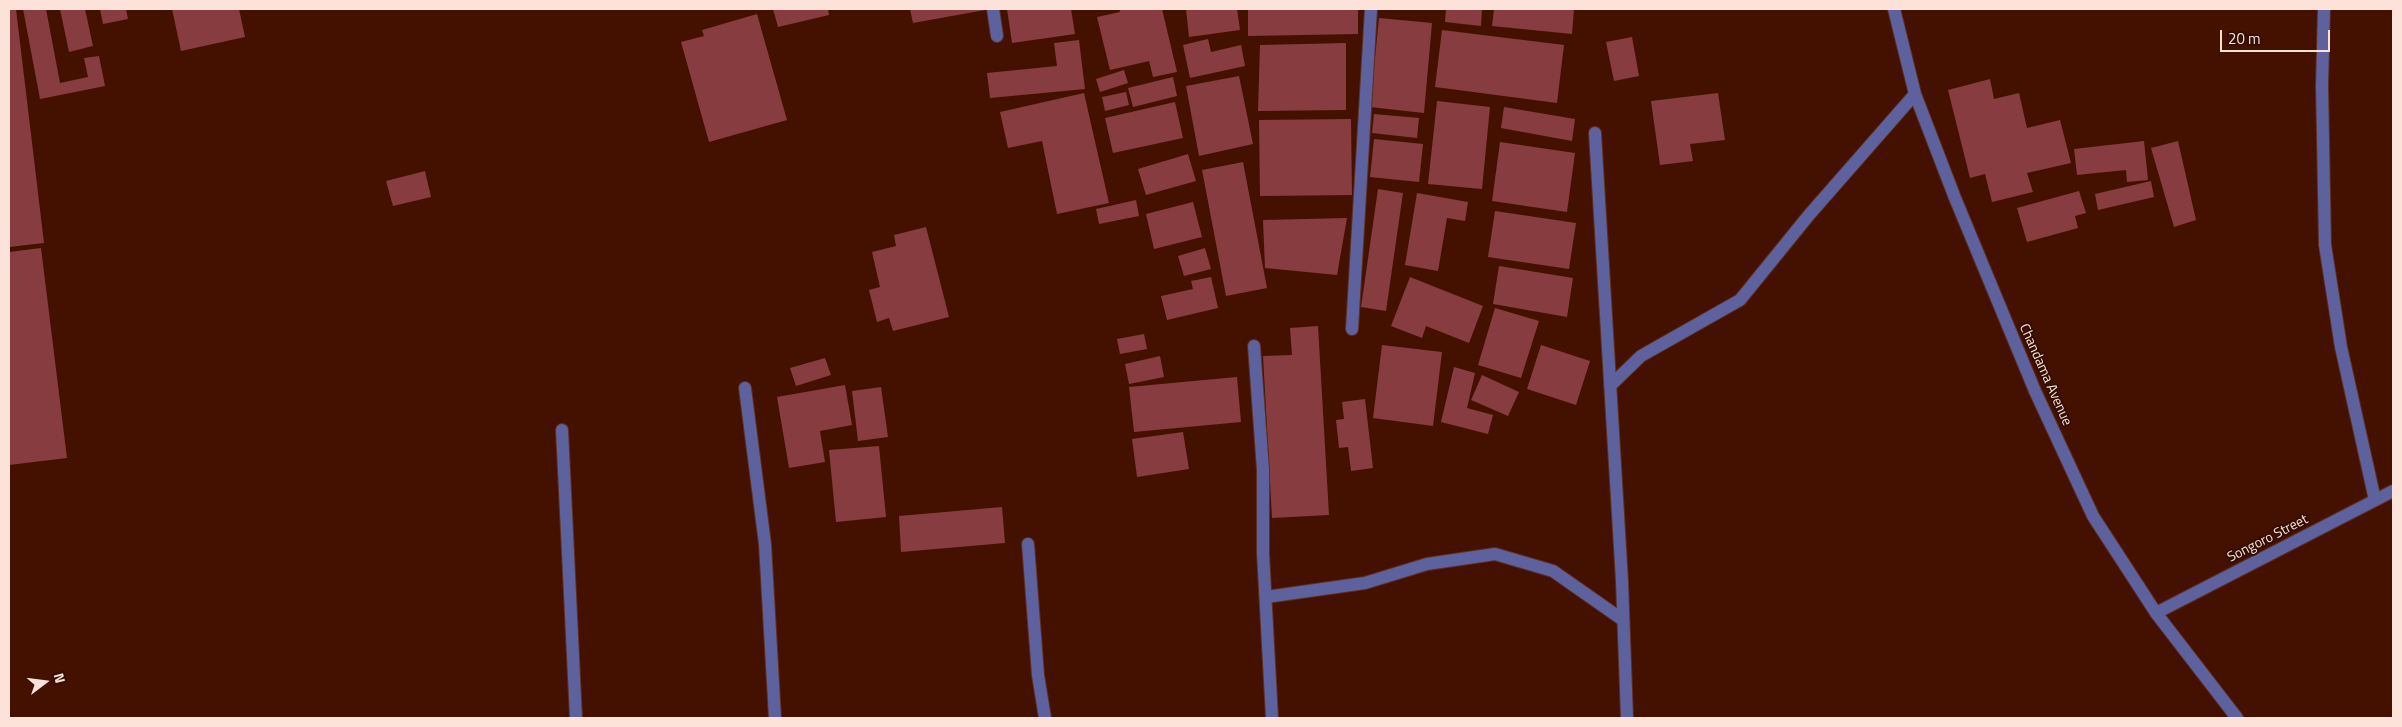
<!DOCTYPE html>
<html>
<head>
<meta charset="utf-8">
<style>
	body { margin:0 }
	#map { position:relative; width:2402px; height:727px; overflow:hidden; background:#410; font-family:"Titillium Web",sans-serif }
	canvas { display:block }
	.frame { position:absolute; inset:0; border:10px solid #fce2d9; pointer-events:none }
	.north { position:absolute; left:20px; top:657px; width:50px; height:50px; -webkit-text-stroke:4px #320e03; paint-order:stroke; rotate:75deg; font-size:14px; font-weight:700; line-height:20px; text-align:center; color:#fce2d9 }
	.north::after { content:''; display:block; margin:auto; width:18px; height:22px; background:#fce2d9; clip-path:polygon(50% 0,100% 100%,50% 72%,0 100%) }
	.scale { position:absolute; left:2220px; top:30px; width:110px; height:22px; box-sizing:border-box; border:2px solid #fce2d9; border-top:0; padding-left:6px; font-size:15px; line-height:18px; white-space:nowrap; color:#fce2d9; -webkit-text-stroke:4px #320e03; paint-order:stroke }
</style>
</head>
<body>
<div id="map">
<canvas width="2402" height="727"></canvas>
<div class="frame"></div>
<div class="north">N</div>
<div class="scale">20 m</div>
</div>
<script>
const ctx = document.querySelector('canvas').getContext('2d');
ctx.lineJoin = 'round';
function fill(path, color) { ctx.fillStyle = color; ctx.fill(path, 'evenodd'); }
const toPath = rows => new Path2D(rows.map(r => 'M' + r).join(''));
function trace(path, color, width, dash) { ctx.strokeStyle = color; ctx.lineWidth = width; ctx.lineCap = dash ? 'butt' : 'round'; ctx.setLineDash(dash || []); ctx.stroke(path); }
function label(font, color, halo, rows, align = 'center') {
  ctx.font = font + ' "Titillium Web",sans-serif'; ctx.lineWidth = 4; ctx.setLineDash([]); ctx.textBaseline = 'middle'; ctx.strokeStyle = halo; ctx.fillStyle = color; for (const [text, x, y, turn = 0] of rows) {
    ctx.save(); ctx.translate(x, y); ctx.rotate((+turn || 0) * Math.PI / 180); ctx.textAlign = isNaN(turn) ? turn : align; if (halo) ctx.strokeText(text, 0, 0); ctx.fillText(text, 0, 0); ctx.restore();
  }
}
const building = toPath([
	[9,9,16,9,44,243,9,247],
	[23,9,46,9,60,83,88,77,84,58,99,56,105,86,40,99],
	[60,9,85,9,93,46,69,52],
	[100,9,126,9,128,19,103,24],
	[172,9,239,9,245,37,181,51],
	[773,9,828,9,829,15,778,27],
	[910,9,985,9,985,10,913,23],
	[1007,9,1071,9,1075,34,1012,43],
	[1119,9,1162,9,1177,72,1153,77,1149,61,1110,70,1097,17,1120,12],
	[1186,9,1237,9,1240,30,1189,37],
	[1248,9,1358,9,1358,34,1248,36],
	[1446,9,1482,9,1481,26,1445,22],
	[1494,9,1574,9,1572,34,1492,26],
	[757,14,787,120,709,142,681,42,704,36,702,30],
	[1379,18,1432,23,1424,113,1370,107],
	[1442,30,1564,45,1557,103,1435,87],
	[1632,37,1639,76,1614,81,1606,42],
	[1208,39,1211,52,1241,45,1245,66,1190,78,1183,45],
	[1079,40,1085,89,990,98,987,73,1057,66,1054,43],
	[1346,43,1346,110,1258,111,1260,45],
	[1124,70,1128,83,1100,92,1096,79],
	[1239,76,1253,144,1199,156,1186,86],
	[1173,77,1177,96,1133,107,1128,88],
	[1990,79,1994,99,2019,93,2027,128,2060,120,2071,163,2027,173,2033,192,1992,202,1985,174,1970,178,1948,90],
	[1126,92,1129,105,1105,111,1102,97],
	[1084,93,1109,203,1057,214,1042,141,1008,148,1000,112],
	[1718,93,1725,140,1690,144,1693,161,1660,165,1651,101],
	[1437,101,1490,107,1482,189,1428,184],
	[1175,102,1183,138,1113,153,1105,118],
	[1504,107,1575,119,1572,141,1501,128],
	[1374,114,1419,118,1417,138,1372,133],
	[1351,119,1352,195,1260,196,1259,120],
	[1374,139,1423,144,1419,182,1370,177],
	[2144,141,2148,180,2127,182,2126,170,2077,175,2074,149],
	[2178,141,2196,220,2174,227,2151,148],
	[1500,142,1575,153,1567,212,1492,201],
	[1188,154,1196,181,1146,195,1138,169],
	[1243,162,1267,288,1226,296,1202,170],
	[425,171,431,197,393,206,386,181],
	[2151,181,2154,197,2098,210,2095,194],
	[1378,189,1403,193,1386,311,1361,307],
	[2079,191,2086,213,2075,216,2078,228,2027,242,2017,208],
	[1417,193,1468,202,1465,221,1447,218,1438,271,1405,265],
	[1136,200,1139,216,1099,224,1096,209],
	[1193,202,1202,237,1154,249,1146,214],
	[1495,211,1576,223,1569,269,1488,257],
	[1347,218,1337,275,1265,268,1263,220],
	[926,227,949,317,893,331,889,318,877,322,869,290,880,287,872,252,896,246,894,235],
	[41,248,67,458,9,465,9,252],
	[1205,248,1211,269,1184,276,1178,256],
	[1499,266,1573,278,1567,317,1493,304],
	[1211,277,1218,308,1167,320,1161,296,1193,289,1191,281],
	[1410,277,1483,306,1469,343,1426,326,1422,338,1391,326],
	[1495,308,1539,321,1521,378,1478,365],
	[1318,326,1329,515,1272,518,1263,356,1292,355,1290,328],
	[1144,334,1147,349,1120,354,1117,339],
	[1382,345,1442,352,1433,426,1373,418],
	[1541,345,1590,361,1576,405,1527,389],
	[1160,356,1164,377,1129,384,1125,364],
	[825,358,831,375,796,386,790,368],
	[1454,367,1475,373,1467,408,1493,415,1488,434,1441,422],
	[1482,375,1519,392,1508,416,1471,400],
	[1237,377,1241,422,1134,432,1129,387],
	[845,385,852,425,820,431,825,462,789,468,777,397],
	[881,387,888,437,858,441,852,391],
	[1365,399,1373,468,1351,471,1348,447,1339,448,1336,420,1344,419,1342,402],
	[1183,432,1189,469,1137,477,1132,439],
	[879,446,886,517,836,522,829,450],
	[1002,507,1005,543,901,552,899,516]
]);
const minor = toPath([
	[993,9,997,36],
	[1894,9,1915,94,1955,198,2035,391,2093,516,2156,613,2237,718],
	[2324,9,2322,85,2325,245,2341,347,2375,500],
	[1595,133,1622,581,1627,718],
	[1352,329,1371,9],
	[1254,346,1263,470,1263,553,1272,718],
	[1610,386,1641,356,1740,300,1809,215,1915,94],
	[745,388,765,544,775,718],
	[562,430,576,718],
	[1028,544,1038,675,1045,718],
	[1266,597,1365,583,1427,564,1495,554,1553,571,1623,620],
	[2156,613,2393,491]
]);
const streetNames = [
	["Chandama Avenue",2045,375,66],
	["Songoro Street",2268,539,-27]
];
fill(building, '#873c3f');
trace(minor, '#5e2e1e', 14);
trace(minor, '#5d619e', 12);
label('14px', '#fce2d9', '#320e03', streetNames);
</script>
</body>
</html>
